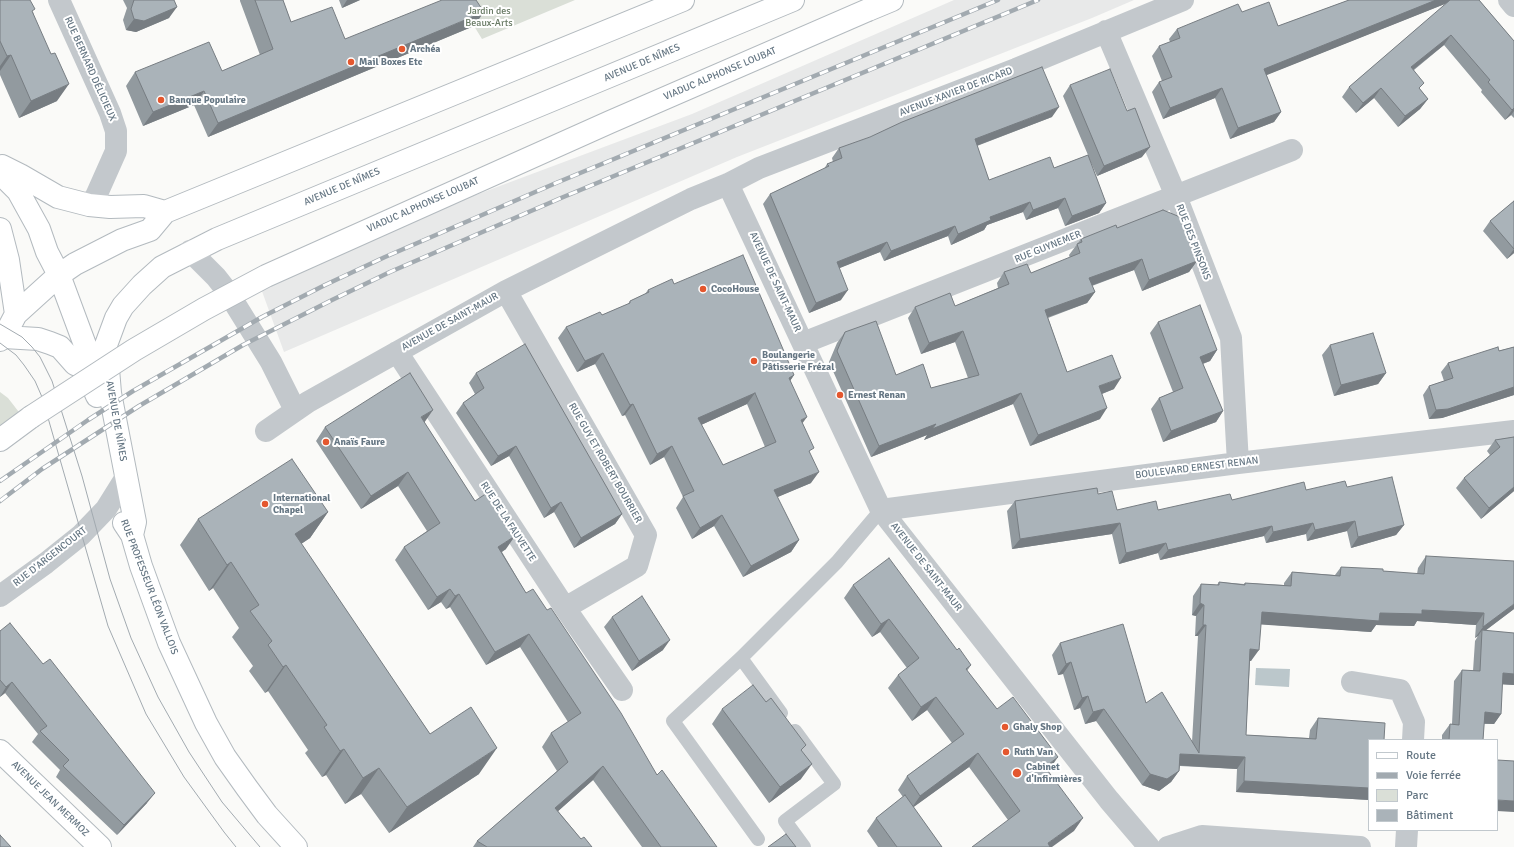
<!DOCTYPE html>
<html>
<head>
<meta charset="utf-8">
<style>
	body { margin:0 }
	#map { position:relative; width:1514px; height:847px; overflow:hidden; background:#fafaf8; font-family:Signika,sans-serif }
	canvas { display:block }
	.legend { position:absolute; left:1368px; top:739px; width:130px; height:92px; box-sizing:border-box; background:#fff; border:1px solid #c1c8cd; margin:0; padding:5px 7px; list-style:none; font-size:12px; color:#657683 }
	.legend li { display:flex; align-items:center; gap:8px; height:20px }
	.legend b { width:20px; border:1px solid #c1c8cd }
</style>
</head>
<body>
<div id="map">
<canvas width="1514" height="847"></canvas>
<ul class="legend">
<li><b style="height:5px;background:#fff"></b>Route</li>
<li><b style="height:5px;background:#a2aab0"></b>Voie ferrée</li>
<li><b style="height:11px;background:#dadfd7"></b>Parc</li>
<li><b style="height:11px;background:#aab3b9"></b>Bâtiment</li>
</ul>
</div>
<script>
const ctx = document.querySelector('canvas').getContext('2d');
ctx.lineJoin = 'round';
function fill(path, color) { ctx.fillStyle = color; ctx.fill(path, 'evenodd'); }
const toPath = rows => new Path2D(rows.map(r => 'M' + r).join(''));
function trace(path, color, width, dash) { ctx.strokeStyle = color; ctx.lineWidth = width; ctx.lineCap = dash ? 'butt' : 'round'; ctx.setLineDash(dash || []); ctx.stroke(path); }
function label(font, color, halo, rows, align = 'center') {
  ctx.font = font + ' Signika,sans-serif'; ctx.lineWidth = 4; ctx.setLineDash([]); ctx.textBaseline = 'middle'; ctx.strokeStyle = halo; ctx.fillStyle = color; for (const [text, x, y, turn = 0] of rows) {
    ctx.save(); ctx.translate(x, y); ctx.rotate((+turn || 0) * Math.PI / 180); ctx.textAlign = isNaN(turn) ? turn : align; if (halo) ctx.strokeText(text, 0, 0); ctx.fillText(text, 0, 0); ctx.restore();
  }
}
const built = toPath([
	[954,0,1134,0,1092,18,737,157,284,352,259,283,441,208,692,114]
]);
const green = toPath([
	[458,0,575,0,482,39],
	[0,392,8,398,22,416,0,433]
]);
const water = toPath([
	[1256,668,1290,669,1289,687,1255,685]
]);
const lane = toPath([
	[741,658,781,713],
	[795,731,834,784,785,821,804,847],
	[758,839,673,721,741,658,837,562,881,510]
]);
const street = toPath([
	[59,0,110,113,116,131,116,151,96,196,89,205],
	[1509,0,1514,6],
	[1106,31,1176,196,1231,338,1238,463],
	[728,184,881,510,1109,800,1149,847],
	[190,251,216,277,227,291,271,362,295,410],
	[506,291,646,535,637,566,565,608],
	[803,343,1292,150],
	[397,352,565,608,622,690],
	[266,431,308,402,506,291,691,199,728,184,759,168,1016,69,1183,0],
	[881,510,1238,463,1514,431],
	[0,596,46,563,81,535,106,509,126,477],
	[1352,682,1400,690,1414,722,1413,740],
	[1168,847,1202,836,1360,847],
	[1406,847,1407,830]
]);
const secondary = toPath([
	[868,10,892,0],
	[2,166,20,175,58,197,89,205,110,207,144,206,165,212],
	[0,173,18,191,39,229,47,252,59,275,88,353,85,368,97,396],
	[0,229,8,260,16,314],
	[4,337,38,339,50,343,60,347,75,364,85,368],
	[0,340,4,337,16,314,59,275,75,264,122,240,150,230,165,212,683,0],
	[0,440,31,417],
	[124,523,132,535,141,566,169,643,206,723,225,757,247,788,267,815,296,847],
	[132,535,135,522,110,393,106,345,116,318,123,306,142,285,162,267,217,239,793,0],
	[0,751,100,847]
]);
const tram = toPath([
	[0,324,22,337,32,347,40,357,52,381,82,476,110,579,131,638,158,697,189,752,222,802,260,847],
	[0,343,16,355,24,365,35,381,42,397,108,626,146,714,184,777,224,832,236,847]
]);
const rail = toPath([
	[0,481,88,420,133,391,262,317,325,285,385,257,556,183,998,0],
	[0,501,42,469,139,406,243,345,332,300,390,272,561,198,1038,0]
]);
const secondaryBridge = toPath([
	[31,417,134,350,204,309,266,276,610,122,868,10]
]);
const wall = toPath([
	[0,0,33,12,57,101,19,118,0,75],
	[123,0,174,0,169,18,136,32,126,30,123,20,127,8],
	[240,0,283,0,291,22,345,39,474,26,208,137,194,105,143,126,126,86,135,72,222,71,260,55,240,1],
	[339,0,360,0,342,8],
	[1349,0,1479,0,1514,41,1514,118,1511,115,1505,120,1481,92,1482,90,1444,45,1414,70,1420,89,1428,99,1420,109,1398,127,1374,98,1356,113,1342,97,1349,87,1447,3,1266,75,1281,112,1274,122,1230,139,1215,98,1163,119,1152,92,1159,82,1162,81,1152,56,1159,46,1170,42,1169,39,1177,29,1242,12,1278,26],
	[1070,85,1142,157,1097,176,1088,156,1106,203,1099,213,1065,226,1058,208,1026,220,1023,212,987,225,984,230,951,245,948,236,884,261,880,252,839,268,841,300,809,313,763,204,770,194,824,169,827,164,833,162,832,158,839,148,1052,117,977,146,989,180,1054,168,1088,155,1063,96],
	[1514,201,1514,253,1507,259,1483,231,1490,221],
	[1117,228,1197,261,1189,272,1142,291,1134,270,1092,286,1095,292,1087,303,1048,318,1067,372,1114,389,1102,394,1100,419,1030,446,1013,404,924,440,927,435,871,457,829,362,837,343,845,332,896,375,931,388,968,378,955,342,921,354,908,318,915,307,955,306,998,288,997,283,1004,272,1031,273,1070,258,1069,255,1081,239],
	[674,284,794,375,790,381,810,453,811,483,777,497,799,540,791,552,743,577,714,526,692,539,676,508,683,497,664,457,650,465,625,415,622,416,595,364,577,372,558,338,566,327,602,315,628,304,630,301,645,294,648,290],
	[747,404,765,447,723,465,701,425],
	[1158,322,1217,350,1210,361,1203,364,1223,411,1216,422,1163,442,1151,409,1159,398,1173,392,1150,333],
	[1330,345,1386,373,1378,384,1334,396,1322,355],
	[1514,347,1514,395,1442,418,1429,419,1423,395,1429,386,1444,381,1441,372,1448,363],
	[476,373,622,514,615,524,574,548,554,512,544,518,509,456,491,466,456,413,463,403,475,394,469,383],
	[424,422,506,549,502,552,526,593,547,610,657,775,717,847,642,847,593,780,558,811,581,839,592,847,473,847,477,841,557,771,542,747,551,733,568,722,520,647,486,665,450,607,446,609,441,602,428,610,395,560,404,547,427,531,398,486,361,509,316,441,325,427],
	[1514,437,1514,491,1481,519,1456,488,1464,478,1490,455,1487,451,1495,440],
	[1347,487,1404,525,1396,535,1351,548,1347,531,1307,541,1306,534,1266,543,1264,536,1160,560,1158,553,1119,564,1112,534,1012,549,1007,511,1015,501,1098,494,1117,510,1158,510,1306,490],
	[328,512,310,538,301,544,430,734,479,774,389,833,361,794,345,804,326,775,322,777,305,753,308,750,268,691,265,693,249,671,253,666,232,637,239,628,213,588,209,591,180,545,198,519],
	[1426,556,1514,609,1485,631,1514,633,1514,685,1502,684,1501,714,1494,724,1484,724,1483,740,1442,740,1442,735,1450,724,1452,724,1454,681,1462,670,1473,671,1475,641,1478,636,1475,638,1476,625,1417,621,1414,626,1376,625,1371,632,1261,624,1251,661,1250,661,1246,735,1309,738,1310,730,1318,718,1369,740,1369,800,1236,792,1237,769,1180,766,1179,771,1171,782,1159,791,1142,785,1096,721,1085,724,1080,708,1074,710,1063,674,1058,675,1052,655,1060,643,1146,703,1192,742,1198,636,1195,636,1196,616,1192,615,1193,596,1201,584,1217,585,1219,582,1244,584,1245,583,1284,585,1284,583,1292,572,1335,575,1341,567,1383,571,1417,574,1418,568],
	[853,585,957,650,971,665,967,671,997,709,1049,770,1048,771,1074,831,1008,820,969,767,913,807,942,847,878,847,867,831,876,818,903,797,898,790,907,776,952,743,927,710,912,721,888,688,898,675,907,668,880,632,872,637,844,598],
	[612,617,663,650,632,671,604,627],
	[0,631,147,803,117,835,56,777,60,770,32,742,38,734,5,693,0,697],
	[766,702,802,751,801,779,769,803,712,724,722,709]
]);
const shadedWall = toPath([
	[347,0,360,0,342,8],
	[1436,0,1455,0,1257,79,1264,69],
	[177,7,169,18,136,32,126,30,134,19],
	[484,12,474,26,208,137,218,123],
	[1451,35,1444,45,1404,77,1411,67],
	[11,55,0,71,0,66,7,56],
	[69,84,57,101,19,118,31,101],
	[1222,88,1215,98,1163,119,1170,108],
	[1381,88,1374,98,1356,113,1363,103],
	[204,91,194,105,143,126,153,112],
	[1428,99,1420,109,1398,127,1405,116],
	[1059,107,1052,117,968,149,975,139],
	[1514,108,1514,111,1511,115,1505,120,1512,110],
	[1281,112,1274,122,1230,139,1238,128],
	[1150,147,1142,157,1097,176,1104,166],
	[1065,198,1058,208,1026,220,1033,210],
	[1030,202,1023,212,987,225,984,230,951,245,958,234,990,217],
	[1106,203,1099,213,1065,226,1072,216],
	[955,226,948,236,884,261,891,251],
	[887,242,880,252,830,272,837,262],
	[1514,249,1514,253,1507,259],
	[1142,259,1134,270,1082,289,1089,278],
	[1197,261,1189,272,1142,291,1149,280],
	[848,290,841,300,809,313,816,303],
	[1095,292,1087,303,1037,321,1045,310],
	[963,331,955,342,921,354,929,343],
	[1217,350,1210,361,1193,367,1200,357],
	[603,353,595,364,577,372,585,361],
	[1386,373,1378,384,1334,396,1341,385],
	[794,375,786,387,789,378],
	[1121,378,1114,389,1091,398,1099,386],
	[1514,387,1514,395,1442,418,1429,419,1436,410],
	[755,393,747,404,690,430,698,418],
	[1021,393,1013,404,924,440,927,435,871,457,879,446,936,424],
	[633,404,625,415,622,416,630,405],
	[1107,408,1100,419,1030,446,1038,435],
	[433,410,424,423,421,417],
	[1223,411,1216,422,1163,442,1171,431],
	[807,417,799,428,801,420],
	[516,446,509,456,491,466,498,456],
	[672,446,664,457,650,465,657,454],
	[408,472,398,486,361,509,371,496],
	[819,472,811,483,766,502,774,490],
	[1514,487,1514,491,1481,519,1489,508],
	[561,502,554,512,544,518,551,508],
	[328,512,310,538,277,560,295,534],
	[622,514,615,524,574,548,581,538],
	[722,515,714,526,692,539,700,528],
	[1355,521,1347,531,1307,541,1315,530],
	[1120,523,1112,534,1012,549,1020,539],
	[1313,523,1306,534,1266,543,1273,532],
	[1404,525,1396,535,1351,548,1358,537],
	[1272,526,1264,536,1160,560,1168,550],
	[515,536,506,549,489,560,498,547],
	[799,540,791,552,743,577,751,566],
	[1166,543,1158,553,1119,564,1126,553],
	[231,562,213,588,209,591,227,565],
	[450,589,441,602,428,610,437,597],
	[459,594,450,607,446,609,455,596],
	[1200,603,1204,605,1196,616,1192,615],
	[1514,604,1514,609,1482,633,1482,630,1478,636,1475,638,1483,627],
	[1422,610,1484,613,1476,625,1417,621,1414,626,1376,625,1371,632,1254,624,1262,612,1380,613],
	[889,619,880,632,872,637,881,624],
	[1203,625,1206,625,1198,636,1195,636],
	[529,634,520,647,486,665,495,652],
	[670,640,663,650,632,671,639,661],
	[1250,649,1259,650,1251,661,1242,661],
	[1071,662,1063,674,1058,675,1066,664],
	[286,665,268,691,265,693,283,667],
	[1503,673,1514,674,1514,685,1495,684],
	[12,682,5,693,0,697,6,687],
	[1088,696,1080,708,1074,710,1082,698],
	[936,697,927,710,912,721,921,707],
	[1104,709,1096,721,1085,724,1093,712],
	[1485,712,1501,714,1494,724,1477,723],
	[497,748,479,774,389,833,407,807],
	[344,749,326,775,322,777,340,751],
	[978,753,969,767,911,809,920,796],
	[1180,754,1245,757,1237,769,1172,765],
	[1058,757,1049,770,1036,780,1045,767],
	[812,764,801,779,769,803,780,787],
	[603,766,593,780,546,822,555,808],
	[379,768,361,794,345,804,363,778],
	[1179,771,1171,782,1159,791,1142,785,1150,774],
	[1244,781,1369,788,1369,800,1236,792],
	[155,793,147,803,117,835,124,825],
	[1497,800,1514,801,1514,812,1497,811],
	[1083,818,1074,831,1052,847,1046,847,1048,843]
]);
const building = toPath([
	[0,0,30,0,35,9,32,11,51,54,55,53,69,84,31,101,11,55,7,56,0,41,0,0],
	[134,0,174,0,177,7,144,21,134,19,131,9,134,0],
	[255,0,283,0,291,22,332,7,345,39,442,0,476,0,484,12,218,123,204,91,153,112,135,72,209,42,222,71,273,49,255,0],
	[1349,0,1436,0,1264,69,1281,112,1238,128,1222,88,1170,108,1159,82,1172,77,1159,46,1180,38,1177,29,1238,4,1242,12,1269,2,1278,26,1349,0],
	[1450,0,1479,0,1514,41,1514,108,1512,110,1488,82,1490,80,1451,35,1411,67,1424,83,1419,88,1428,99,1405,116,1381,88,1363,103,1349,87,1450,0],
	[1042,67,1059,107,975,139,989,180,1050,157,1054,168,1088,155,1106,203,1072,216,1065,198,1033,210,1030,202,990,217,991,220,958,234,955,226,891,251,887,242,837,262,848,290,816,303,770,194,829,166,827,164,842,158,839,148,870,137,902,122,1042,67],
	[1110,69,1127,111,1135,108,1150,147,1104,166,1070,85,1110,69],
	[1514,201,1514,249,1490,221,1514,201],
	[1163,210,1180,217,1197,261,1149,280,1142,259,1089,278,1095,292,1045,310,1067,372,1112,355,1121,378,1099,386,1107,408,1038,435,1021,393,932,429,936,424,879,446,837,351,845,332,876,321,896,375,923,364,931,388,979,375,963,331,929,343,915,307,950,293,955,306,1009,284,1004,272,1027,264,1031,273,1080,253,1077,244,1082,242,1081,239,1116,225,1117,228,1163,210],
	[743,255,794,375,789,378,807,417,801,420,814,448,809,451,819,472,774,490,799,540,751,566,722,515,700,528,683,496,694,491,672,446,657,454,633,404,630,405,603,353,585,361,566,327,600,312,602,315,630,303,630,301,649,292,648,290,672,279,674,284,743,255],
	[755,393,776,442,723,465,698,418,755,393],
	[1200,305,1217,350,1200,357,1223,411,1171,431,1159,398,1183,388,1158,322,1200,305],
	[1373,333,1386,373,1341,385,1330,345,1373,333],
	[525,344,622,514,581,538,561,502,551,508,516,446,498,456,463,403,484,388,476,373,525,344],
	[1498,347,1499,351,1514,347,1514,387,1448,409,1436,410,1429,386,1453,378,1448,363,1498,347],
	[410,373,433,410,421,417,475,501,487,493,515,536,498,547,526,593,533,589,547,610,551,608,621,713,657,775,662,770,717,847,661,847,603,766,555,808,581,839,584,837,592,847,487,847,477,841,568,762,551,733,581,713,529,634,495,652,459,594,455,596,450,589,437,597,404,547,440,523,408,472,371,496,325,427,410,373],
	[1514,437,1514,487,1489,508,1464,478,1500,447,1495,440,1514,437],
	[292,459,328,512,295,534,430,734,471,707,497,748,407,807,379,768,363,778,344,749,340,751,324,727,327,725,286,665,283,667,268,645,272,641,250,611,259,605,231,562,227,565,198,519,292,459],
	[1392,477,1404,525,1358,537,1355,521,1315,530,1313,523,1273,532,1272,526,1168,550,1166,543,1126,553,1120,523,1020,539,1015,501,1097,488,1098,494,1112,491,1117,510,1156,501,1158,510,1230,494,1232,500,1304,482,1306,490,1345,481,1347,487,1392,477],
	[1426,556,1514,561,1514,604,1483,627,1484,613,1422,610,1422,614,1380,613,1379,621,1262,612,1259,650,1250,649,1246,735,1316,739,1318,718,1385,723,1384,740,1369,740,1369,788,1244,781,1245,757,1180,754,1179,771,1167,779,1150,774,1104,709,1093,712,1088,696,1082,698,1071,662,1066,664,1060,643,1123,624,1146,703,1162,692,1199,753,1206,625,1203,625,1204,605,1200,603,1201,584,1219,585,1219,582,1245,585,1245,583,1291,586,1292,572,1340,576,1341,567,1383,569,1383,571,1424,574,1426,556],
	[889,558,957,650,959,648,971,665,966,669,997,709,1013,697,1058,757,1045,767,1083,818,1048,843,1050,847,972,847,1020,811,978,753,920,796,907,776,964,734,936,697,921,707,898,675,919,658,889,619,881,624,853,585,889,558],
	[642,596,670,640,639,661,612,617,642,596],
	[10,623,43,664,50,659,155,793,124,825,63,766,69,760,40,731,47,726,12,682,6,687,0,680,0,631,10,623],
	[1482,630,1514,633,1514,674,1503,673,1501,714,1485,712,1483,740,1449,740,1450,724,1459,725,1462,670,1480,671,1482,630],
	[753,685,766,702,771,698,806,745,801,750,812,764,780,787,722,709,753,685],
	[1497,760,1514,761,1514,801,1497,800,1497,760],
	[905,795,942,847,897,847,876,818,905,795],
	[786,834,796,847,768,847,786,834],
	[0,835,11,847,0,847,0,835]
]);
const markers = [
	[402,49,4,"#e4572e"],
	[351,62,4,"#e4572e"],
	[161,100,4,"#e4572e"],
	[703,289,4,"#e4572e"],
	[754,361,4,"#e4572e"],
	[840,395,4,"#e4572e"],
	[326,442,4,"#e4572e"],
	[265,504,4,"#e4572e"],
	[1005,727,4,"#e4572e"],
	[1006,752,4,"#e4572e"],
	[1017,773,5,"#e4572e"]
];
const parkNames = [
	["Jardin des",489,11],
	["Beaux-Arts",489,23]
];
const poiNames = [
	["Archéa",410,49],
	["Mail Boxes Etc",359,62],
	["Banque Populaire",169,100],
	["CocoHouse",711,289],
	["Boulangerie",762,355],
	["Pâtisserie Frézal",762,367],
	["Ernest Renan",848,395],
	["Anaïs Faure",334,442],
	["International",273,498],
	["Chapel",273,510],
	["Ghaly Shop",1013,727],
	["Ruth Van",1014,752],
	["Cabinet",1026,767],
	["d'Infirmières",1026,779]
];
const streetNames = [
	["AVENUE DE NÎMES",642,63,-23],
	["RUE BERNARD DÉLICIEUX",90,69,66],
	["VIADUC ALPHONSE LOUBAT",720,74,-23],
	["AVENUE XAVIER DE RICARD",956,92,-21],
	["AVENUE DE NÎMES",342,187,-23],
	["VIADUC ALPHONSE LOUBAT",423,205,-24],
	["RUE DES PINSONS",1193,242,69],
	["RUE GUYNEMER",1048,247,-22],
	["AVENUE DE SAINT-MAUR",775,282,65],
	["AVENUE DE SAINT-MAUR",450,322,-29],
	["AVENUE DE NÎMES",116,421,80],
	["RUE GUY ET ROBERT BOURRIER",605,463,60],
	["BOULEVARD ERNEST RENAN",1197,468,-7],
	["RUE DE LA FAUVETTE",508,522,57],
	["RUE D'ARGENCOURT",50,557,-38],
	["AVENUE DE SAINT-MAUR",926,567,52],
	["RUE PROFESSEUR LÉON VALLOIS",149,587,69],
	["AVENUE JEAN MERMOZ",50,799,44]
];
fill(built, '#e8e9e9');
fill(green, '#dadfd7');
fill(water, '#bbc7cb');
trace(secondary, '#b3babf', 24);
trace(lane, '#c3c8cc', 14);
trace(street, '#c3c8cc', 22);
trace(secondary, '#fff', 22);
trace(tram, '#a2aab0', 1);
trace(rail, '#a2aab0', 4.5);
trace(rail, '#fff', 3, [9]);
trace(secondaryBridge, '#b3babf', 24, []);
trace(secondaryBridge, '#fff', 22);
fill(wall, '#929a9f');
fill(shadedWall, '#777d82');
fill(building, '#aab3b9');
trace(building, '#777d82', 1);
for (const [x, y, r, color] of markers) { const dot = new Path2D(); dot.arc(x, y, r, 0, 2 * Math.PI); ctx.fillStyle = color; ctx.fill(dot); trace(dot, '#fff', 1.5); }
label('10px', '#687a64', '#fff', parkNames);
label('bold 10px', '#657683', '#fff', poiNames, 'left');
label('10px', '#657683', '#fff', streetNames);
</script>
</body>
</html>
